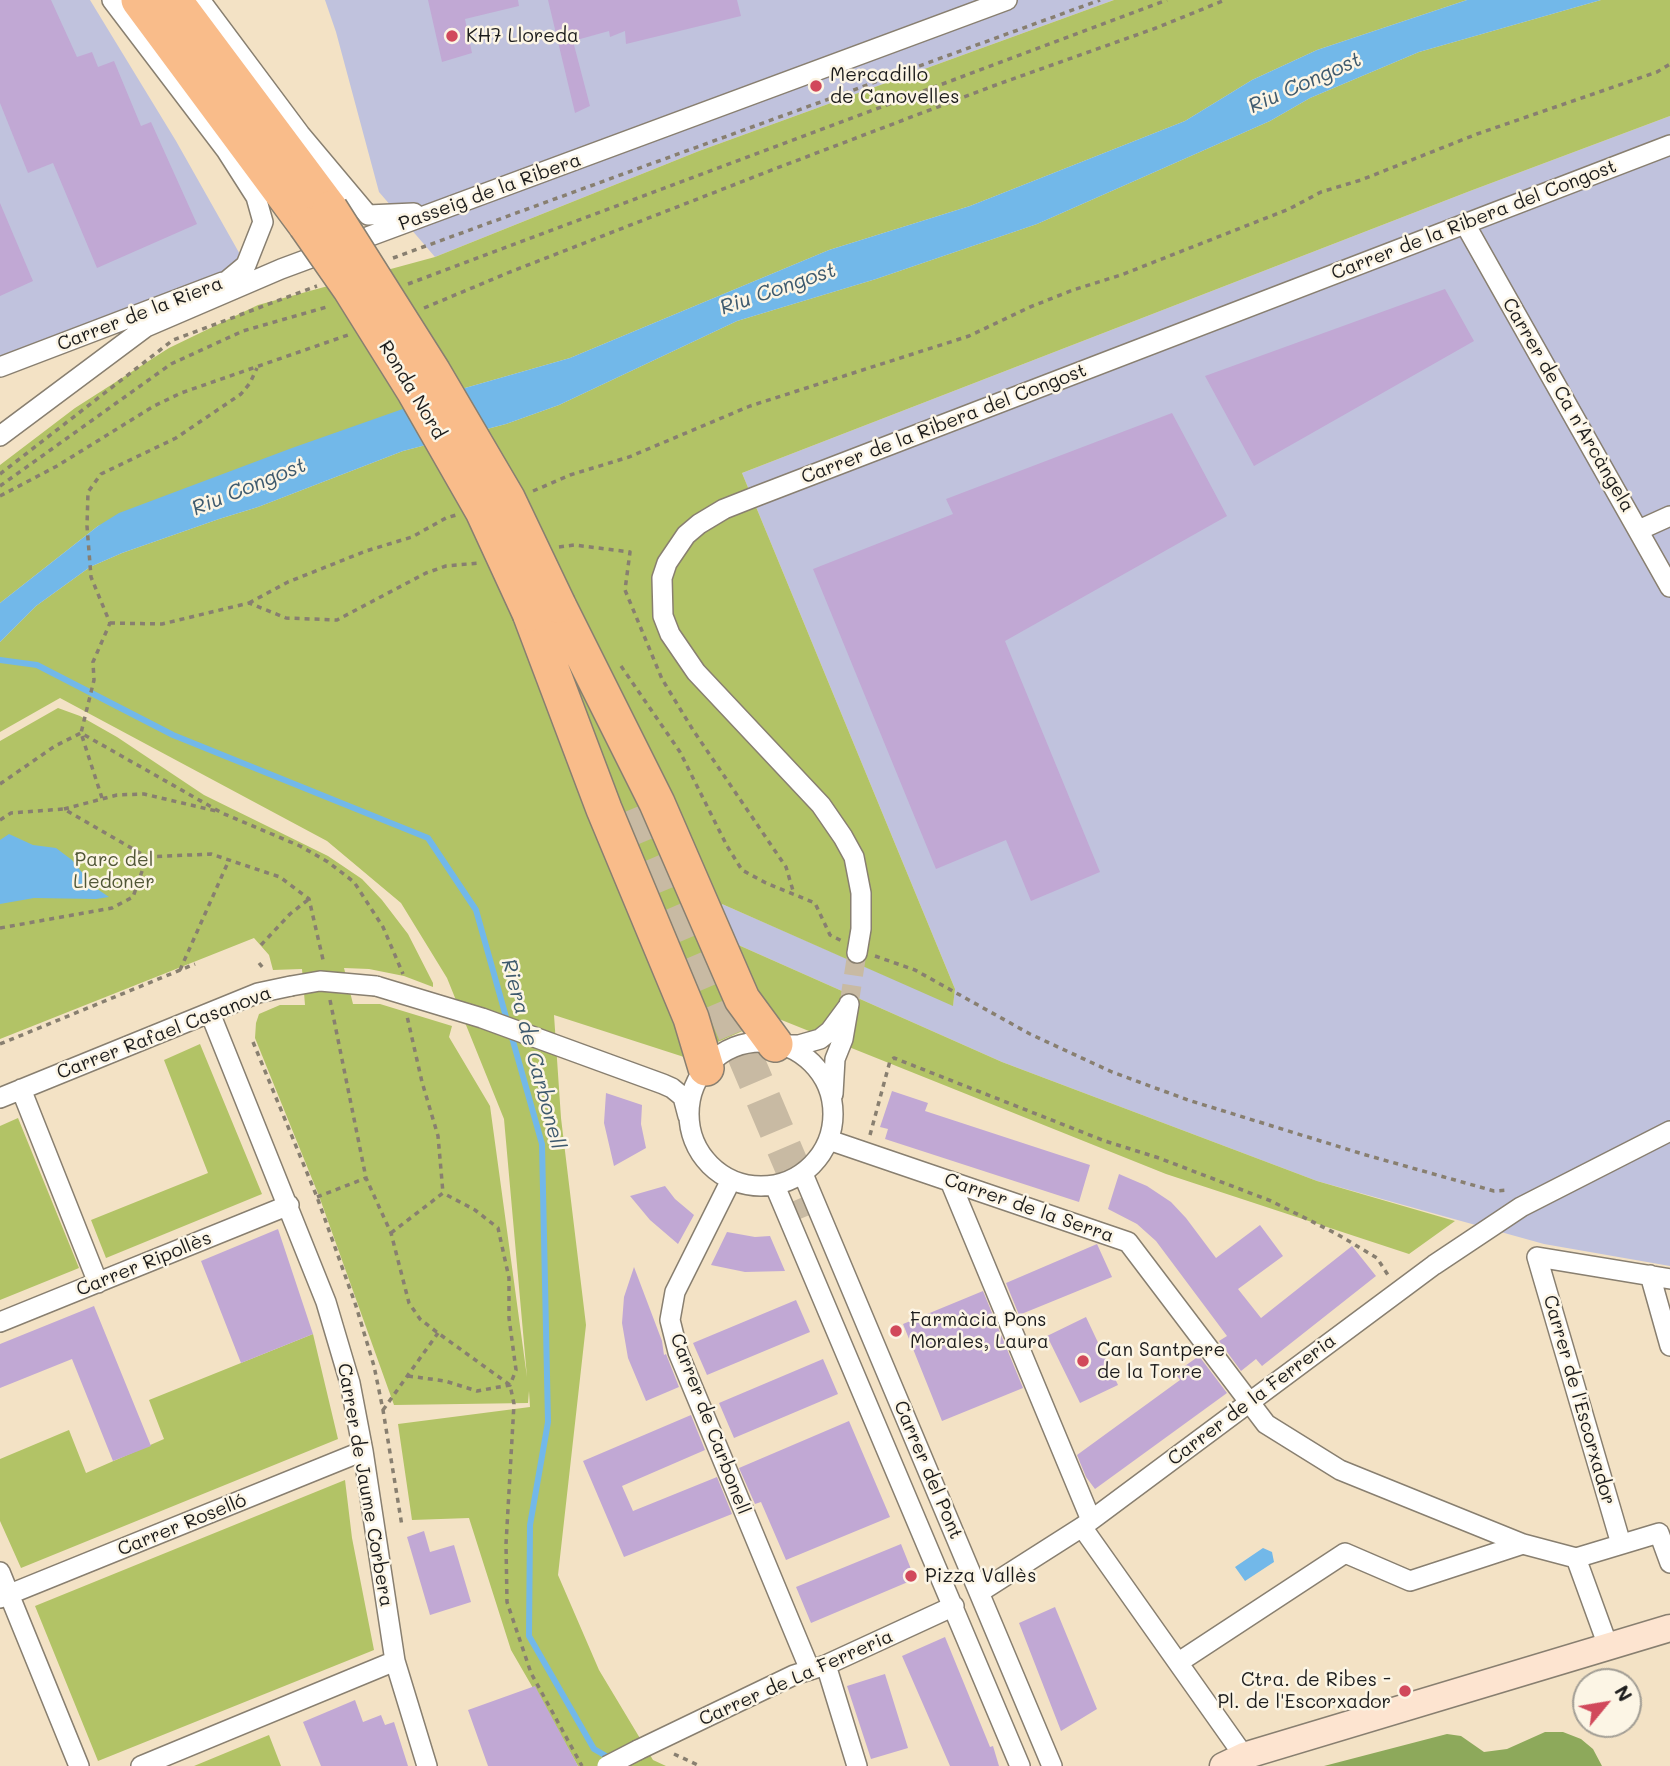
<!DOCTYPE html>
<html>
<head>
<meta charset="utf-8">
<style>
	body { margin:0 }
	#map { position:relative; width:1670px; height:1766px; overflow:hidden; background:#f3e2c5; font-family:Mali,sans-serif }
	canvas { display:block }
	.north { position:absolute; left:1572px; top:1668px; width:70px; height:70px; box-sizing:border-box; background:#fcf5e5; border:2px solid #a29e95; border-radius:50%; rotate:60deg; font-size:19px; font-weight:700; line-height:28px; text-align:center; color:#1c1c1c }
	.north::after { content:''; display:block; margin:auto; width:24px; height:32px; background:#d1495b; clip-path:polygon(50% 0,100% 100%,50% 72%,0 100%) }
</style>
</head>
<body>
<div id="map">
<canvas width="1670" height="1766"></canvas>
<div class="north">N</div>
</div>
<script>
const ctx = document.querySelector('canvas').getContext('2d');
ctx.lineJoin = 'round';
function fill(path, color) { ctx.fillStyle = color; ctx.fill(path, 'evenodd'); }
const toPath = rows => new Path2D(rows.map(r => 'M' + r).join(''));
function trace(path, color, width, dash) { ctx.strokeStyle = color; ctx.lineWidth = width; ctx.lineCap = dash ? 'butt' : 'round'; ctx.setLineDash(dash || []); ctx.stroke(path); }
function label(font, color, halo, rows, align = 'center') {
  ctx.font = font + ' Mali,sans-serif'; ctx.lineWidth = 5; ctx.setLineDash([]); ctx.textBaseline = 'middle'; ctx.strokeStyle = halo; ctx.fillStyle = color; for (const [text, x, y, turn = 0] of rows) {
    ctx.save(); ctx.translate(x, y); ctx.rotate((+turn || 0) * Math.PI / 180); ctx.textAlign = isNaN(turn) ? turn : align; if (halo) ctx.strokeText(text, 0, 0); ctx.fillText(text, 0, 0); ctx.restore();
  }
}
const industrial = toPath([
	[0,0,90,0,176,141,246,265,0,365],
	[325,0,1114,0,699,151,435,257,379,192,336,32],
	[1670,116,1670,1266,1544,1244,1317,1181,1002,1062,727,940,722,904,953,1005,955,989,742,473,1470,191]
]);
const green = toPath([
	[1114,0,1467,0,1317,50,1252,80,1185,121,970,206,829,250,570,358,451,392,98,526,0,603,0,465,75,408,169,348,258,305,435,257,699,151],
	[1601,0,1670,0,1670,116,1470,191,742,473,955,989,953,1006,722,904,727,940,1002,1062,1317,1181,1455,1221,1409,1254,1166,1174,774,1017,684,1057,554,1015,561,1118,586,1325,558,1575,599,1670,653,1760,666,1766,578,1766,511,1650,469,1518,412,1520,398,1424,530,1407,529,1391,528,1403,394,1405,319,1196,255,1038,256,1023,259,1014,280,1005,305,1005,302,969,273,970,269,955,254,938,0,1039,0,741,58,708,80,716,117,737,204,795,328,856,362,879,382,900,408,934,433,983,433,987,404,976,369,969,344,968,353,1004,380,1004,452,1026,449,1037,490,1106,527,1377,504,1119,447,978,401,903,327,841,60,698,0,732,0,642,36,606,90,567,122,553,219,519,258,507,403,451,506,424,559,405,737,321,876,279,1037,224,1270,121,1310,98,1419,52],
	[200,1044,262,1194,106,1258,91,1220,208,1173,164,1060],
	[18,1118,79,1268,0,1300,0,1126],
	[313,1334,338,1439,21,1568,0,1521,0,1459,69,1430,86,1473,164,1439,149,1400],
	[345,1480,352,1538,374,1650,98,1761,35,1606],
	[269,1735,281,1766,194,1766]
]);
const forest = toPath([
	[1545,1732,1563,1732,1581,1739,1593,1749,1602,1766,1324,1766,1447,1734,1461,1736,1484,1752,1507,1749]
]);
const water = toPath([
	[1467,0,1601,0,1419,52,1310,98,1270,121,1037,224,876,279,737,321,559,405,506,424,403,451,258,507,219,519,122,553,90,567,36,606,0,642,0,603,98,526,119,513,292,448,451,392,570,358,829,250,970,206,1185,121,1252,80,1317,50],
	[9,834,33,845,56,848,72,860,93,886,109,897,96,899,34,898,0,904,0,840],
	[1263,1548,1272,1552,1274,1562,1245,1581,1235,1567]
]);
const stream = toPath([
	[0,660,37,665,173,735,428,838,476,910,508,1024],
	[511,1034,542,1144,548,1422,530,1525,529,1636,594,1749,613,1760]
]);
const building = toPath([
	[0,0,51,0,77,57,92,52,98,67,114,61,141,126,151,122,197,224,97,268,53,163,28,173,0,103],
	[428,0,518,0,519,6,465,19,472,53,442,62],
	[548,0,737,0,741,16,626,44,625,31,610,37,609,31,573,41,590,106,575,113],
	[0,203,33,281,0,296],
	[1445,289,1474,341,1254,466,1205,376],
	[1172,413,1227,516,1005,641,1100,872,1031,901,1006,840,936,869,813,569,953,514,946,499],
	[892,1091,928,1103,925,1111,1090,1165,1079,1202,885,1139,888,1129,880,1127],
	[606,1093,642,1105,641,1124,646,1148,614,1166,604,1123],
	[1119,1174,1147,1186,1171,1202,1186,1218,1216,1258,1260,1225,1283,1256,1238,1289,1261,1318,1352,1246,1376,1276,1262,1366,1256,1359,1241,1371,1219,1341,1227,1336,1156,1241,1137,1224,1108,1209],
	[665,1186,675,1199,694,1215,678,1244,650,1220,630,1196],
	[278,1229,313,1334,241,1363,201,1261],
	[727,1232,755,1237,770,1236,785,1271,745,1272,711,1265],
	[1097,1244,1112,1277,1019,1315,1006,1283],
	[634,1267,662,1341,664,1355,666,1354,679,1387,646,1401,628,1358,622,1323,624,1297],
	[983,1291,1023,1388,942,1421,903,1324],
	[796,1300,810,1332,707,1375,693,1343],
	[94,1306,151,1446,113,1461,72,1359,0,1388,0,1344],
	[1086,1317,1118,1385,1080,1403,1047,1336],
	[1199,1356,1227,1393,1095,1489,1086,1477,1077,1455,1180,1380,1175,1373],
	[823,1359,838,1394,734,1438,719,1403],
	[691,1415,705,1450,622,1486,633,1511,717,1477,732,1514,624,1557,583,1461],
	[849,1421,890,1517,786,1560,761,1502,755,1504,739,1468],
	[424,1531,430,1552,454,1545,471,1602,430,1615,407,1537],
	[901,1544,915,1579,811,1623,796,1587],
	[1055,1607,1097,1709,1061,1731,1019,1623],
	[945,1637,990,1747,993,1746,999,1766,950,1766,902,1656],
	[885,1674,908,1748,871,1759,847,1686],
	[535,1686,578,1766,488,1766,468,1710],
	[355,1700,363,1722,381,1715,385,1725,394,1722,408,1766,321,1766,303,1722]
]);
const streetTunnel = toPath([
	[849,1004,857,953]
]);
const highwayTunnel = toPath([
	[639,806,812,1214]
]);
const path = toPath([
	[393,258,1100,0],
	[408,284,1167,0],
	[424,308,510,272,777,168,993,86,1156,28,1225,0],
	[0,474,173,340,317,286],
	[0,486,171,364,243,331,330,306],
	[533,491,570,475,629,457,750,406,969,336,1030,307,1073,290,1121,275,1289,209,1321,192,1361,180,1477,134,1657,72,1670,64],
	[0,496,57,466,154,406,181,393,348,335],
	[559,547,574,545,630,552,625,590,662,679,693,730,786,867,794,894],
	[249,603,288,582,366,551,412,537,446,518,456,515],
	[110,623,162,624,249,603,286,618,337,620,426,573,446,566,479,563],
	[621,666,680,752,727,846,742,870,766,883,815,903,830,935,842,941],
	[0,784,55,746,81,733,222,813,300,846,328,862,354,882,383,927,403,974],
	[102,798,81,733,94,680,93,662,110,623,91,577,87,526,88,492,101,474,176,438,241,394,250,383,257,368],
	[64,809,117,795,144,794,216,811],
	[0,820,11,813,64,809,147,857],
	[0,928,112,908,133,897,147,857,211,854,280,877,309,899,324,964],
	[261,945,290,914,309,899],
	[875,956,915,970,1030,1034,1112,1072,1188,1100,1366,1155,1494,1191,1509,1190],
	[259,963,264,969],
	[180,970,229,860],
	[330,1000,366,1178,391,1233,409,1303,420,1319,438,1333,510,1385,514,1404,506,1544,507,1602,531,1673,582,1766],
	[253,1042,317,1197,356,1306,374,1366,383,1410,402,1526],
	[0,1044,195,964],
	[870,1135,890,1061,894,1058,1105,1141,1159,1158,1271,1201,1337,1234,1377,1258,1388,1275],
	[317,1197,366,1178],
	[391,1233,443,1193,438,1136,422,1082,407,1016],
	[408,1376,445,1381,477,1391,510,1385,516,1370,509,1318,509,1278,498,1228,475,1210,443,1193],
	[383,1410,438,1333],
	[674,1754,700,1766]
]);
const street = toPath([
	[112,0,226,150,256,197,263,222,246,265,216,290],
	[200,0,300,134,368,215,414,213],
	[1465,224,1670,587],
	[0,367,223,282],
	[0,436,146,327,281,269,1007,0],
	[1639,530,1670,516],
	[857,953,861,929,861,893,854,857,843,837,821,805,696,672,670,634,663,616,662,578,667,563,686,535,699,524,724,509,757,496,1670,145],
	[376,986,482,1018,663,1084,672,1088,683,1097,688,1116],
	[210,1013,326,1302,350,1383,363,1451,395,1661,427,1766],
	'689 1114a72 72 0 1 1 144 0a72 72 0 1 1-144 0Z',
	[784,1045,799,1045,820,1039,830,1031,847,1008],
	[21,1089,98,1283],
	[833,1094,835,1059,843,1039,849,1004],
	[0,1098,258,993,291,986],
	[829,1140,1128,1242,1266,1424,1340,1470,1523,1544,1576,1558,1659,1533,1670,1563],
	[803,1174,1052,1766],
	[731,1180,675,1292,670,1320,678,1352,810,1670],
	[950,1181,1091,1520],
	[775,1186,1020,1766],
	[1650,1275,1670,1346],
	[0,1322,289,1205],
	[1082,1527,1244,1756],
	[1621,1544,1537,1257,1670,1279],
	[1576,1558,1608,1646],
	[0,1572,79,1766],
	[980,1592,1082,1527,1434,1265,1521,1207,1670,1131],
	[0,1598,363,1451],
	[1179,1662,1345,1553,1410,1581,1523,1544],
	[826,1665,857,1766],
	[638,1750,794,1675,826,1665,954,1606],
	[141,1766,395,1661]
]);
const secondary = toPath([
	[1223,1766,1244,1756,1670,1628]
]);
const highway = toPath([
	[139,0,306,225],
	[174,0,330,209],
	[558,605,657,803,742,999,775,1044],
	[530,613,604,809,691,1018,706,1068]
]);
const streetBridge = toPath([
	[291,986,320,981,376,986],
	[607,1766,638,1750]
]);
const highwayBridge = toPath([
	[330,209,433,372,507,498,558,605],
	[306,225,350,288,415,392,483,511,530,613]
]);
const markers = [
	[452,36,7,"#d1495b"],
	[816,86,7,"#d1495b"],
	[896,1331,7,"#d1495b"],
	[1083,1361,7,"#d1495b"],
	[911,1576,7,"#d1495b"],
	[1405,1691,7,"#d1495b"]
];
const poiNames = [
	["KH7 Lloreda",466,36],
	["Mercadillo",830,75],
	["de Canovelles",830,97],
	["Farmàcia Pons",910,1320],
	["Morales, Laura",910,1342],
	["Can Santpere",1097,1350],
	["de la Torre",1097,1372],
	["Pizza Vallès",925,1576],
	["Ctra. de Ribes -",1391,1680,"right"],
	["Pl. de l'Escorxador",1391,1702,"right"]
];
const streetNames = [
	["Passeig de la Ribera",490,192,-20],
	["Carrer de la Ribera del Congost",1474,220,-21],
	["Carrer de la Riera",140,314,-21],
	["Ronda Nord",412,390,59],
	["Carrer de Ca n'Arcàngela",1568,405,60],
	["Carrer de la Ribera del Congost",944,424,-21],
	["Carrer Rafael Casanova",164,1033,-21],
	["Carrer de la Serra",1029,1208,19],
	["Carrer Ripollès",144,1264,-22],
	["Carrer de la Ferreria",1252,1400,-37],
	["Carrer de l'Escorxador",1579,1400,74],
	["Carrer de Carbonell",710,1424,69],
	["Carrer del Pont",928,1470,67],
	["Carrer de Jaume Corbera",365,1485,80],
	["Carrer Roselló",182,1525,-22],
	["Carrer de La Ferreria",796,1678,-24]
];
const parkNames = [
	["Parc del",114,860],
	["Lledoner",114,882]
];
const waterNames = [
	["Riu Congost",1305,83,-24],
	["Riu Congost",778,289,-19],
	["Riu Congost",249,487,-22],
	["Riera de Carbonell",533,1054,75]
];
fill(industrial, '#c0c2dd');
fill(green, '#b2c366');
fill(forest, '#8da95b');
fill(water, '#72b8e9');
trace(stream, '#72b8e9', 6);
fill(building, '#c1a8d4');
trace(streetTunnel, '#c8baa3', 19, [19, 10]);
trace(highwayTunnel, '#c8baa3', 35, [35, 18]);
trace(street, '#887f70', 22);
trace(secondary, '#887f70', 29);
trace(highway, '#887f70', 38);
trace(path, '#887f70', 3.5, [5, 5]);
trace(street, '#fff', 19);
trace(secondary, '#fde4d0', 26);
trace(highway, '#f9bc8a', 35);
trace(streetBridge, '#887f70', 22, []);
trace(highwayBridge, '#887f70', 38, []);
trace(streetBridge, '#fff', 19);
trace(highwayBridge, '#f9bc8a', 35);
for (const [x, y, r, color] of markers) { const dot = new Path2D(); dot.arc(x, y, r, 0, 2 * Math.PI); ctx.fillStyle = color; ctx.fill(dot); trace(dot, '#fcf5e5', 2.5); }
label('19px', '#1c1c1c', '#fcf5e5', poiNames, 'left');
label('19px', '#1c1c1c', '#fcf5e5', streetNames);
label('19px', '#505636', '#fcf5e5', parkNames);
label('italic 21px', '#3e5a6e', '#fcf5e5', waterNames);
</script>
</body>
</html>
